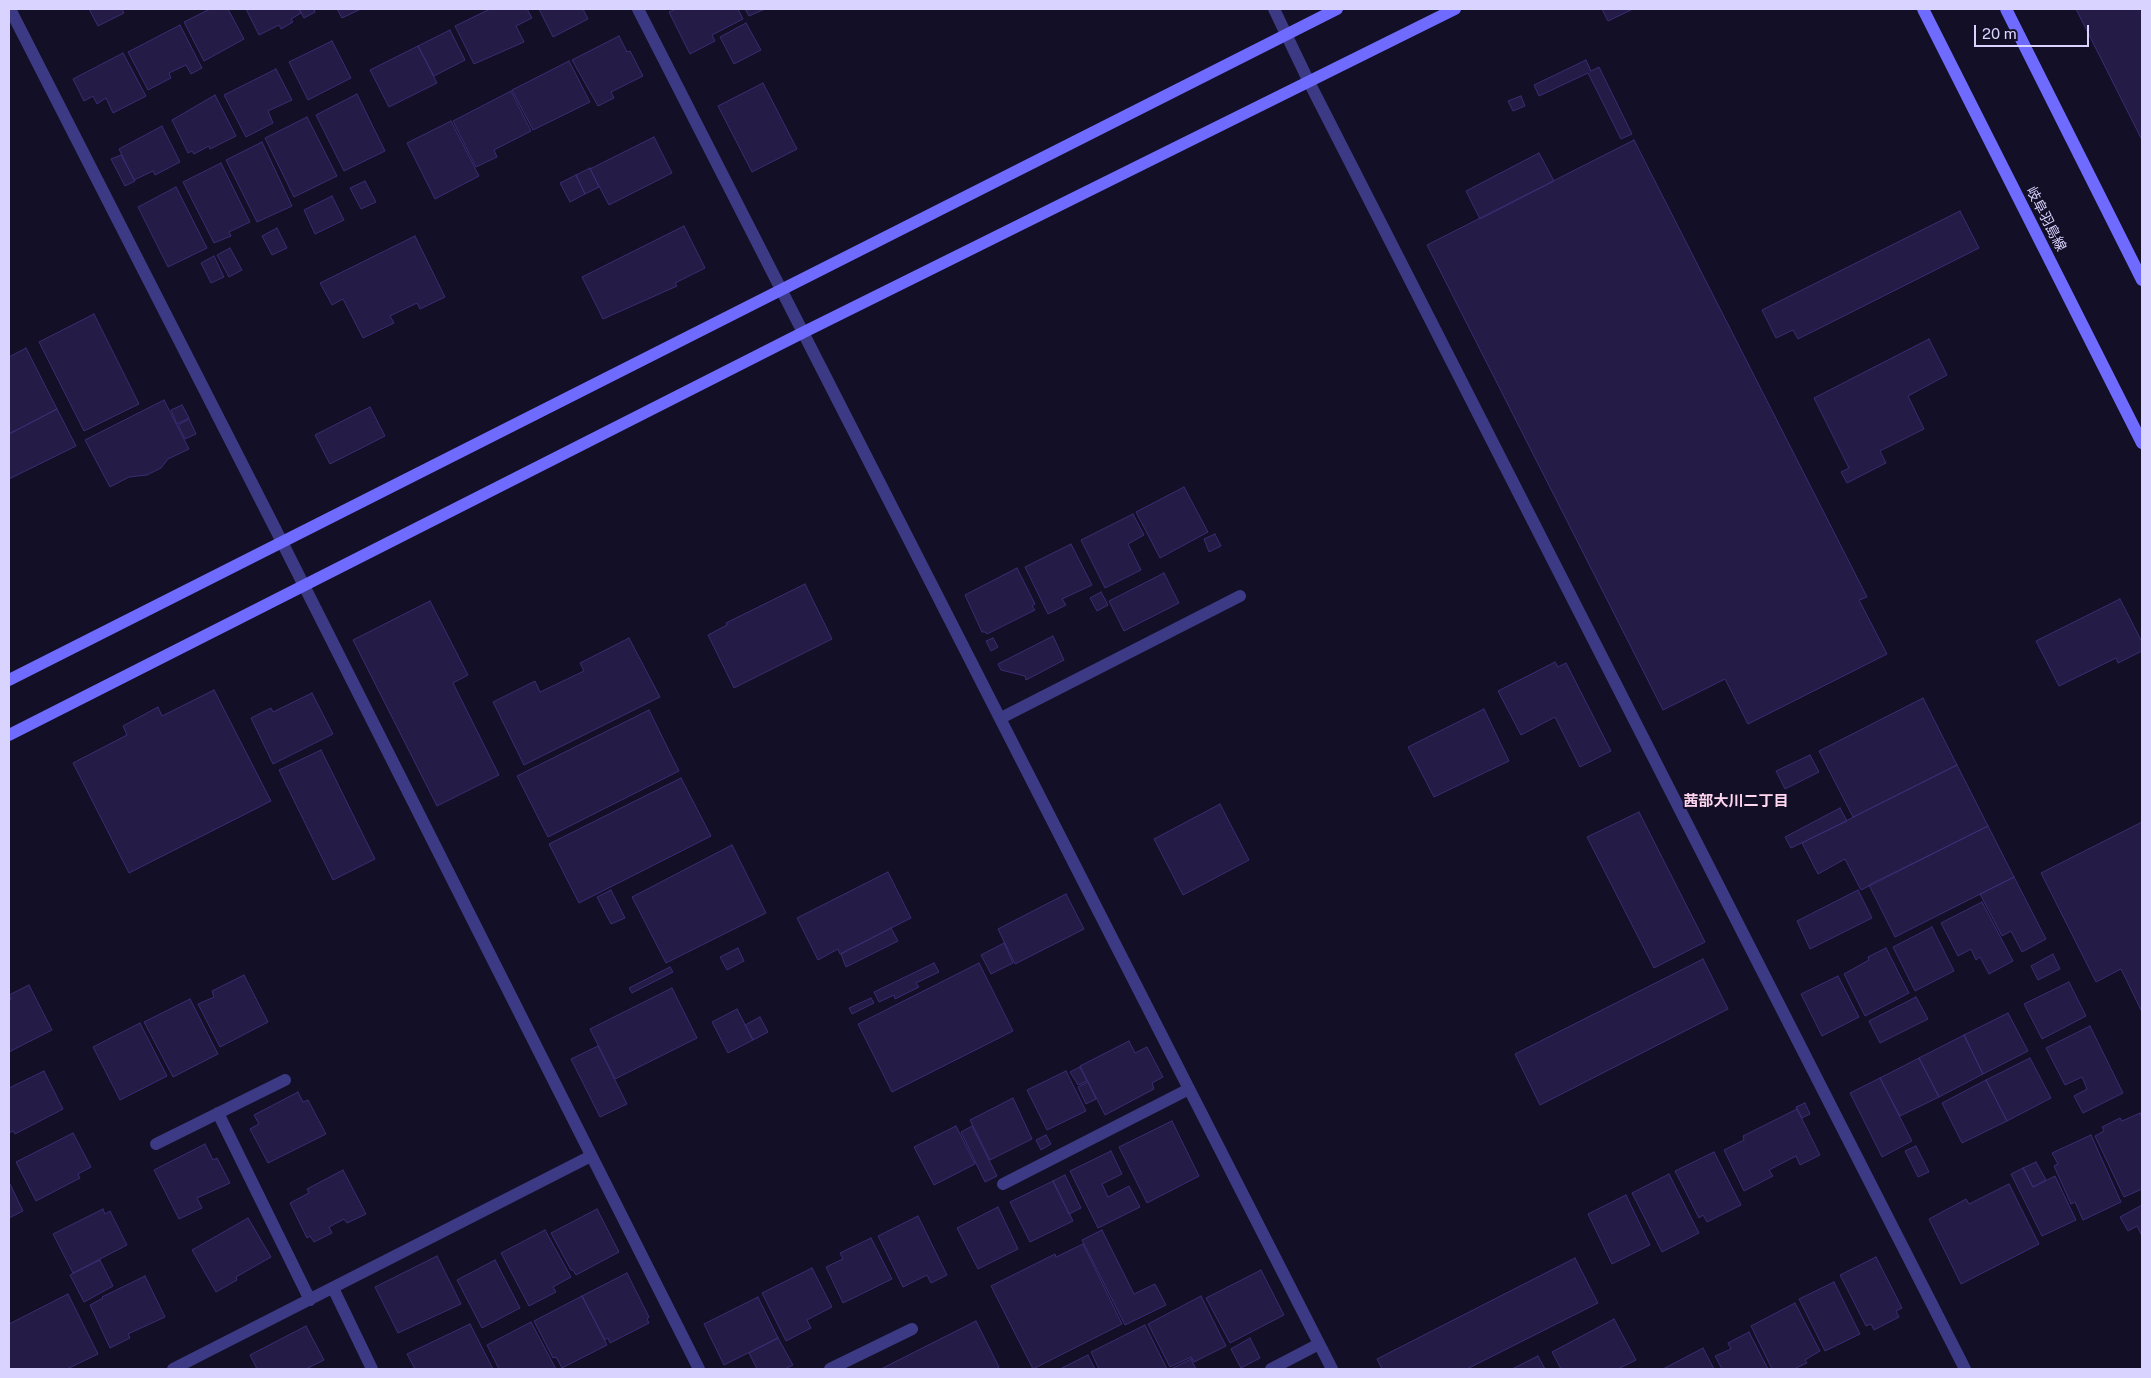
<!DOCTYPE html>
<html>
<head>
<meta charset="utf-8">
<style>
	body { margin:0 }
	#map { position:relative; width:2151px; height:1378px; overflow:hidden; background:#130f26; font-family:"Public Sans",sans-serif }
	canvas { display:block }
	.frame { position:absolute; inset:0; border:10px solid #d9d4ff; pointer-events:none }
	.scale { position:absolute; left:1974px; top:25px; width:115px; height:22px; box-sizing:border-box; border:2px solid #d9d4ff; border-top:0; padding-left:6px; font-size:15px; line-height:18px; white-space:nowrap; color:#d9d4ff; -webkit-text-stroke:4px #130f26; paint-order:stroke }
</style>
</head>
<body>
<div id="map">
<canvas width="2151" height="1378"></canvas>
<div class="frame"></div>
<div class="scale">20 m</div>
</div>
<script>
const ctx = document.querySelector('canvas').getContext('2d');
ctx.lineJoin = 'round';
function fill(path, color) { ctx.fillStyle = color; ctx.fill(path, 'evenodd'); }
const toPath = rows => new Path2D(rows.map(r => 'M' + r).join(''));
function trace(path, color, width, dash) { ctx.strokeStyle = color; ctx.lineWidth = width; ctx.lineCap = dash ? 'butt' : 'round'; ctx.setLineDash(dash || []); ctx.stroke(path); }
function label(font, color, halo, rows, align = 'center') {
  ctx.font = font + ' "Public Sans","Noto Sans JP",sans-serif'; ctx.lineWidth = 4; ctx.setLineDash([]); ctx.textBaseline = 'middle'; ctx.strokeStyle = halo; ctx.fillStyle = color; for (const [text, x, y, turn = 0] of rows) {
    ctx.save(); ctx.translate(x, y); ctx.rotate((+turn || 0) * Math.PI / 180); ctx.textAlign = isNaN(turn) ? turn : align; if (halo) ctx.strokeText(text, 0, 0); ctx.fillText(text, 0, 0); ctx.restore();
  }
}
const building = toPath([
	[89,9,122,9,124,13,98,26,89,9],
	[210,9,228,9,244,39,204,61,184,22,210,9],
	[246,9,299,9,301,13,291,19,293,22,281,29,279,25,259,35,246,9],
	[299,9,314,9,315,12,304,18,299,9],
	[337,9,361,9,342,18,337,9],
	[490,9,527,9,532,18,516,26,524,42,474,64,455,26,490,9],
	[539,9,583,9,588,19,553,37,539,9],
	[676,9,738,9,743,19,712,35,715,41,690,54,669,12,676,9],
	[745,9,765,9,749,16,745,9],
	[1602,9,1633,9,1608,21,1602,9],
	[2076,9,2142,9,2142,140,2076,9],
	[746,23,761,50,734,64,720,37,746,23],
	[180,25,202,68,191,74,186,65,169,73,171,78,148,90,128,52,180,25],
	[450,30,465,60,434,76,418,46,450,30],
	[619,36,627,52,630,51,643,76,611,92,614,98,598,106,572,60,619,36],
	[332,41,351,78,308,100,289,62,332,41],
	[418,46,437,83,389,107,370,70,418,46],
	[123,53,146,96,113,113,106,98,97,104,93,96,84,101,73,79,123,53],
	[1586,60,1591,71,1599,67,1632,134,1621,139,1588,73,1539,96,1534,85,1586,60],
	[569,61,590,102,533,130,512,90,569,61],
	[276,69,292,100,268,111,273,123,246,137,224,95,276,69],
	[763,83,797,149,752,172,718,106,763,83],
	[511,91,531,131,494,150,497,157,476,167,453,121,511,91],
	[357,94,385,151,344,171,316,115,357,94],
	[215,95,236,136,210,149,209,146,194,154,192,151,188,153,172,120,215,95],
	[1521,96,1525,106,1513,111,1508,101,1521,96],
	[307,117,337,176,294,197,265,138,307,117],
	[451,121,479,176,435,199,407,143,451,121],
	[162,126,180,162,155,175,153,171,134,180,119,149,162,126],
	[654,137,672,173,609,205,590,169,654,137],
	[1634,140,1867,597,1859,600,1887,654,1748,724,1725,679,1663,710,1427,245,1634,140],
	[262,142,292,206,257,222,226,160,262,142],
	[1539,153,1554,181,1480,219,1466,191,1539,153],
	[121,155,135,181,125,186,111,159,121,155],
	[221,163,250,222,229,232,231,236,214,243,183,182,221,163],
	[590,168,599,187,585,194,576,175,590,168],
	[576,175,585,194,570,202,560,183,576,175],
	[365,181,376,202,361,209,350,188,365,181],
	[176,187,207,248,168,267,138,207,176,187],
	[332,196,344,220,315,234,304,210,332,196],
	[1960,211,1979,248,1798,339,1793,330,1776,338,1762,310,1960,211],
	[684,226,705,268,675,283,677,286,603,319,582,277,684,226],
	[277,228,287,248,272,255,262,236,277,228],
	[415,236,445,297,420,309,417,303,390,316,394,323,363,338,343,299,332,305,320,283,415,236],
	[230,248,242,270,229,277,217,255,230,248],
	[214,256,224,277,211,283,201,263,214,256],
	[94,314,139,404,84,431,39,342,94,314],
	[1929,339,1947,375,1908,396,1924,429,1880,451,1886,463,1847,483,1841,472,1849,468,1814,398,1929,339],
	[26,348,57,409,9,434,9,357,26,348],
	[164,400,189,449,168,459,161,468,147,475,129,477,110,487,85,440,164,400],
	[182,405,189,418,177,424,171,410,182,405],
	[370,407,385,436,330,464,315,435,370,407],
	[57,409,76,446,9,479,9,434,57,409],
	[189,419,196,434,185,439,178,425,189,419],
	[1184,487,1208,532,1160,558,1136,512,1184,487],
	[1133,514,1144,535,1128,544,1141,570,1105,588,1081,540,1133,514],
	[1215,534,1221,546,1209,552,1204,539,1215,534],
	[1071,544,1092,585,1062,599,1066,605,1048,614,1025,567,1071,544],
	[1017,568,1035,604,1032,606,1035,610,987,634,985,632,982,632,965,595,1017,568],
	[1164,573,1179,603,1124,631,1109,601,1164,573],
	[805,584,832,639,734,688,708,635,727,625,726,623,805,584],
	[1101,592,1108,605,1097,611,1090,598,1101,592],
	[2120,599,2142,642,2142,651,2118,663,2116,658,2059,686,2036,641,2120,599],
	[430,601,468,675,453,683,499,775,437,806,353,640,430,601],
	[1053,636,1064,660,1026,680,1025,676,1001,670,998,664,1053,636],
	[629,638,660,697,524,765,493,702,535,681,540,692,584,671,580,663,629,638],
	[993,638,998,647,991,651,986,641,993,638],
	[1555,662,1558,667,1566,663,1611,751,1580,767,1555,717,1521,735,1498,691,1555,662],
	[214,690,271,801,129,873,73,763,127,735,123,726,158,707,162,716,214,690],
	[312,693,333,734,273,764,251,718,271,708,273,712,312,693],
	[1923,698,1957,765,1853,817,1819,751,1923,698],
	[1484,709,1509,761,1434,797,1408,747,1484,709],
	[649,710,679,771,548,837,517,776,649,710],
	[321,750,375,859,333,880,279,770,321,750],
	[1810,755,1819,772,1785,789,1776,771,1810,755],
	[1957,765,1988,826,1861,890,1845,859,1818,874,1802,843,1957,765],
	[681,778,711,836,579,903,549,844,681,778],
	[1220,804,1249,860,1183,895,1154,839,1220,804],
	[1840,808,1847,821,1791,848,1785,837,1840,808],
	[1639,812,1705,942,1654,968,1587,837,1639,812],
	[2142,822,2142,1012,2121,969,2096,982,2041,873,2142,822],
	[1988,826,2014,877,1895,937,1869,885,1988,826],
	[732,845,766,913,666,963,632,897,732,845],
	[888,872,911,918,840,954,838,949,818,960,797,918,888,872],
	[2014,877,2046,939,2022,952,2011,931,2002,936,1980,894,2014,877],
	[611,890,625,918,611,924,597,897,611,890],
	[1858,890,1872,918,1810,949,1797,921,1858,890],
	[1066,894,1084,929,1015,964,998,929,1066,894],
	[1982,902,2013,961,1989,974,1980,957,1976,960,1971,949,1958,956,1941,923,1982,902],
	[1932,927,1954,971,1915,991,1893,947,1932,927],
	[891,928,898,941,846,967,841,954,891,928],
	[1004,943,1013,963,991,974,981,955,1004,943],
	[738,948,744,961,727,970,720,957,738,948],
	[1886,948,1909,993,1865,1016,1844,974,1869,960,1868,957,1886,948],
	[2053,954,2060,969,2038,980,2031,966,2053,954],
	[1703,959,1728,1009,1540,1105,1515,1054,1703,959],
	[934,963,939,972,916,983,919,987,895,999,894,995,879,1002,874,992,934,963],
	[979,963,1013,1031,892,1092,858,1024,979,963],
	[670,967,673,972,632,993,629,988,670,967],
	[244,975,268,1022,220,1047,198,1004,214,997,212,991,244,975],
	[1838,976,1859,1017,1822,1036,1801,994,1838,976],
	[2069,982,2086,1016,2042,1039,2024,1004,2069,982],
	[29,985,52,1030,9,1052,9,1000,11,999,9,995,29,985],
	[672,988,697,1038,615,1079,590,1029,672,988],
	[1916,997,1928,1019,1880,1043,1869,1021,1916,997],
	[871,998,874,1003,852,1014,849,1008,871,998],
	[190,999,218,1054,173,1077,144,1022,190,999],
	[737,1009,753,1040,728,1053,712,1022,737,1009],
	[2008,1013,2028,1051,1983,1074,1964,1035,2008,1013],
	[760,1017,768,1032,753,1040,745,1025,760,1017],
	[140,1023,167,1076,120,1100,93,1047,140,1023],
	[2090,1026,2123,1093,2083,1113,2074,1096,2087,1089,2082,1077,2065,1085,2046,1048,2090,1026],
	[1964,1035,1983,1074,1939,1097,1919,1058,1964,1035],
	[1129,1041,1135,1053,1147,1047,1163,1077,1152,1083,1154,1089,1105,1115,1080,1066,1129,1041],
	[598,1046,627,1104,600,1117,571,1059,598,1046],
	[1919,1058,1939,1097,1900,1116,1880,1078,1919,1058],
	[2030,1058,2051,1098,2007,1121,1986,1080,2030,1058],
	[1080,1067,1087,1081,1078,1085,1070,1072,1080,1067],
	[44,1071,63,1109,15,1134,13,1131,9,1133,9,1088,44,1071],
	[1066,1071,1086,1111,1047,1130,1027,1090,1066,1071],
	[1880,1078,1912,1141,1882,1157,1850,1093,1880,1078],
	[1986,1080,2007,1121,1962,1143,1942,1103,1986,1080],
	[1088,1082,1096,1099,1086,1104,1078,1087,1088,1082],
	[298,1092,303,1102,308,1100,326,1134,268,1163,250,1129,259,1124,254,1115,298,1092],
	[1013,1098,1032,1139,990,1160,970,1120,1013,1098],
	[1805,1103,1810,1114,1802,1118,1796,1107,1805,1103],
	[1797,1109,1820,1155,1800,1165,1796,1156,1769,1170,1773,1176,1744,1191,1724,1150,1744,1140,1743,1136,1797,1109],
	[2140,1113,2142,1118,2142,1189,2124,1197,2095,1136,2104,1131,2102,1127,2120,1118,2122,1121,2140,1113],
	[1172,1121,1199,1176,1147,1203,1119,1147,1172,1121],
	[956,1126,975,1164,934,1185,914,1147,956,1126],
	[972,1126,997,1176,985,1182,961,1132,972,1126],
	[73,1133,91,1167,78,1174,80,1178,36,1201,16,1162,73,1133],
	[1046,1135,1051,1144,1041,1150,1036,1140,1046,1135],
	[2091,1135,2121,1202,2083,1220,2075,1202,2071,1204,2054,1166,2058,1164,2052,1153,2091,1135],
	[205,1144,213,1160,217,1158,230,1183,197,1198,202,1208,179,1219,154,1170,205,1144],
	[1916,1146,1929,1172,1918,1177,1905,1151,1916,1146],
	[1111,1151,1122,1174,1102,1184,1108,1197,1129,1186,1140,1207,1098,1228,1070,1171,1111,1151],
	[1714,1152,1741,1205,1707,1222,1703,1215,1699,1218,1675,1171,1714,1152],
	[2036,1162,2046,1180,2033,1187,2023,1168,2036,1162],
	[2023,1168,2033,1187,2055,1176,2076,1220,2042,1236,2011,1174,2023,1168],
	[343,1170,366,1214,347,1223,344,1219,329,1227,332,1233,314,1242,310,1236,307,1238,290,1203,309,1193,307,1189,343,1170],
	[1669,1174,1699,1233,1662,1252,1632,1193,1669,1174],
	[1065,1175,1081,1208,1069,1214,1053,1181,1065,1175],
	[1053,1181,1073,1221,1030,1242,1010,1202,1053,1181],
	[9,1182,23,1211,9,1218,9,1182],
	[2009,1184,2039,1244,1961,1284,1929,1219,1966,1199,1969,1204,2009,1184],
	[1626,1195,1650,1245,1612,1264,1588,1214,1626,1195],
	[2142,1205,2142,1236,2137,1226,2128,1231,2120,1217,2142,1205],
	[998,1207,1018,1249,978,1269,957,1228,998,1207],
	[103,1209,105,1214,110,1211,127,1245,73,1273,53,1234,103,1209],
	[597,1209,619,1252,576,1275,573,1270,571,1270,551,1233,597,1209],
	[918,1216,947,1275,931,1283,927,1275,903,1287,878,1236,918,1216],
	[248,1218,271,1257,236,1277,237,1280,216,1292,192,1250,248,1218],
	[545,1230,571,1277,553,1287,556,1292,529,1306,501,1253,545,1230],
	[1102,1230,1134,1294,1155,1284,1166,1305,1125,1325,1082,1240,1102,1230],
	[871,1238,892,1279,843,1303,826,1267,843,1259,840,1253,871,1238],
	[1083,1244,1122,1324,1033,1369,991,1286,1055,1254,1056,1257,1083,1244],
	[437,1256,461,1304,398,1333,375,1287,437,1256],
	[1876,1257,1902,1308,1896,1311,1899,1317,1874,1330,1871,1324,1866,1326,1840,1275,1876,1257],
	[1575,1258,1598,1303,1467,1369,1382,1369,1377,1359,1575,1258],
	[100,1260,113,1286,84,1302,70,1275,100,1260],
	[495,1260,520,1308,482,1328,457,1280,495,1260],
	[812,1268,832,1307,807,1320,811,1328,786,1341,762,1293,812,1268],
	[1261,1270,1284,1315,1230,1343,1206,1298,1261,1270],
	[627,1273,649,1317,647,1319,649,1323,610,1343,608,1338,605,1340,582,1296,627,1273],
	[145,1276,165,1317,128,1334,130,1338,110,1348,90,1305,103,1298,102,1297,145,1276],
	[1834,1282,1860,1334,1825,1351,1799,1299,1834,1282],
	[68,1294,98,1354,67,1369,9,1369,9,1324,68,1294],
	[582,1296,607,1345,562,1368,556,1357,553,1358,534,1321,582,1296],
	[1201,1296,1226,1346,1194,1362,1191,1357,1170,1367,1148,1324,1201,1296],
	[758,1297,778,1338,724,1365,704,1324,758,1297],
	[1795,1303,1820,1351,1805,1360,1807,1363,1794,1369,1772,1369,1751,1326,1795,1303],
	[1614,1319,1636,1360,1618,1369,1561,1369,1552,1352,1614,1319],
	[976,1321,999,1367,996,1369,881,1369,976,1321],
	[531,1322,556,1369,499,1369,487,1345,531,1322],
	[470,1324,493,1369,415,1369,407,1354,470,1324],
	[1145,1325,1167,1369,1099,1369,1091,1352,1145,1325],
	[306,1326,324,1360,306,1369,257,1369,250,1355,306,1326],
	[1749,1332,1768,1369,1722,1369,1715,1356,1731,1349,1728,1343,1749,1332],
	[778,1338,793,1365,785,1369,757,1369,749,1353,778,1338],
	[1250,1338,1260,1358,1241,1368,1231,1349,1250,1338],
	[1703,1348,1714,1369,1663,1369,1703,1348],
	[1088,1355,1095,1369,1060,1369,1088,1355],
	[1538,1356,1545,1369,1512,1369,1538,1356],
	[1191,1359,1196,1369,1171,1369,1191,1359]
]);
const street = toPath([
	[10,9,282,542,699,1369],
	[638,9,1332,1369],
	[1274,9,1309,82,1965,1369],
	[1001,718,1240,596],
	[218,1113,310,1300],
	[156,1144,285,1080],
	[1003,1184,1189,1089],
	[333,1288,372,1369],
	[173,1369,591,1156],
	[830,1369,912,1329],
	[1271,1369,1319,1344]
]);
const secondary = toPath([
	[1923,9,2142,443],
	[2006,9,2142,280],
	[9,680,1337,9],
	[9,735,804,332,1455,9]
]);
const streetNames = [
	["岐阜羽島線",2046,219,63]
];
const neighbourhoodNames = [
	["茜部大川二丁目",1736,801]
];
fill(building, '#241b47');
trace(building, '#3b2d73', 1);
trace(street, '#3d3a85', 12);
trace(secondary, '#6f6bff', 12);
label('14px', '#d9d4ff', '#130f26', streetNames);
label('bold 15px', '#ffd6f0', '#130f26', neighbourhoodNames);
</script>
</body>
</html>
